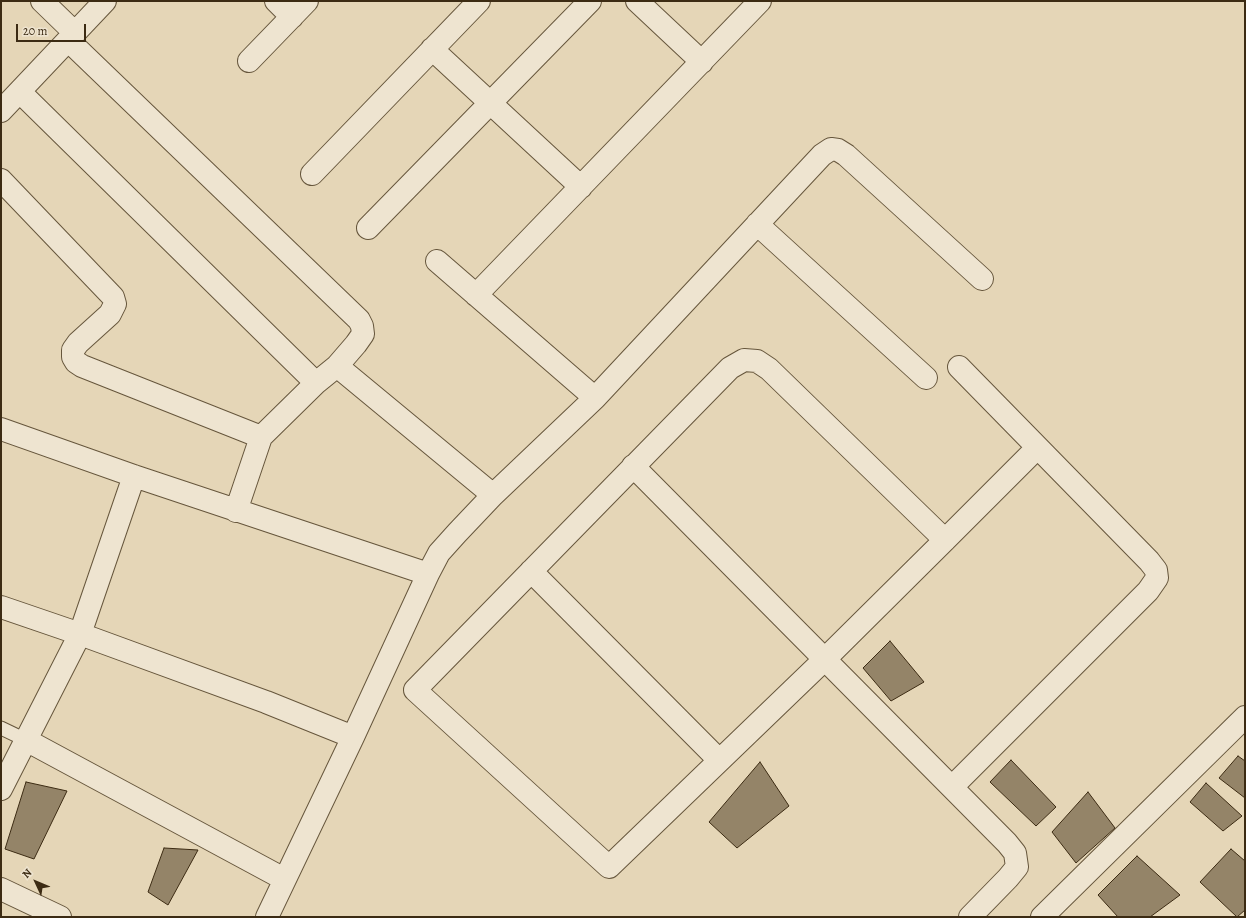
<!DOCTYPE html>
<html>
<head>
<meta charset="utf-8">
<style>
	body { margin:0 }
	#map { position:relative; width:1246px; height:918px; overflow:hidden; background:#e5d6b7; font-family:Alegreya,serif }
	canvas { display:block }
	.frame { position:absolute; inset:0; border:2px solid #3c2b13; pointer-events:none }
	.north { position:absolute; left:16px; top:862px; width:40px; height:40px; -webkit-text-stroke:3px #eee4d0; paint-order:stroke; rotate:314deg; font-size:11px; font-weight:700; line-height:16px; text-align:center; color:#3c2b13 }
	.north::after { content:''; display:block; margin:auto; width:14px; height:18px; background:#3c2b13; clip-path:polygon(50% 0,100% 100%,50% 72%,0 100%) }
	.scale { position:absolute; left:16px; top:24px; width:70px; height:18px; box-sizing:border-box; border:2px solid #3c2b13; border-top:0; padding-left:5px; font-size:12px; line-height:14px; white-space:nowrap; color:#3c2b13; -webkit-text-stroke:3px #eee4d0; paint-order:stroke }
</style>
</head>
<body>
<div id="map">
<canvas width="1246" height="918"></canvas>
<div class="frame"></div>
<div class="north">N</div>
<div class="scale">20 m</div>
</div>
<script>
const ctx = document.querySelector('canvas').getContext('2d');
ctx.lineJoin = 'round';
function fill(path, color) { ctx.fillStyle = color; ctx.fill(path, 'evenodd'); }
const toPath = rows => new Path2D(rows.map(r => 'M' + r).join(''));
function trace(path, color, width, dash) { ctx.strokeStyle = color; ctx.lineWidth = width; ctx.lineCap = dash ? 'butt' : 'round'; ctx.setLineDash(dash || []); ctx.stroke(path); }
const building = toPath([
	[890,641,924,682,891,701,863,668,890,641],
	[1238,756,1245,761,1245,798,1219,778,1238,756],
	[1011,760,1056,807,1036,826,990,782,1011,760],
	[760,762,789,806,737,848,709,822,760,762],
	[26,782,67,791,34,859,5,849,26,782],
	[1206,783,1242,816,1223,831,1190,802,1206,783],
	[1088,792,1115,828,1076,863,1052,832,1088,792],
	[164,848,198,850,168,905,148,892,164,848],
	[1231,849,1245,861,1245,910,1237,917,1200,882,1231,849],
	[1137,856,1180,895,1150,917,1118,917,1098,895,1137,856]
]);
const lane = toPath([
	[1,728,26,740]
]);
const street = toPath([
	[42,1,75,33],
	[276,1,292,17],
	[637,1,702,62],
	[68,40,359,320,362,326,363,334,356,344,337,366,316,383],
	[432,49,581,187],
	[249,61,307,1],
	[20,92,316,383,261,437],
	[1,111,105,1],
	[312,174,479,1],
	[1,180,113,297,115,304,110,314,78,343,73,350,73,357,76,362,82,366,261,437,236,511],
	[757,224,926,378],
	[368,228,590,1],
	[476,295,760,1],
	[337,366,493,495],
	[595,398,822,155,831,149,838,150,846,155,982,279],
	[1,429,134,476,428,574],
	[633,466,1007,843,1015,853,1017,867,1008,878,970,917],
	[945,540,769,369,757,361,744,360,730,368,415,690,609,867,825,659,945,540,1037,448],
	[531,571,719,760],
	[1,607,80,634,266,702,353,737],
	[26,740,284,879],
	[952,787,1148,591,1157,578,1156,570,1149,561,959,367],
	[1,789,80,634,134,476],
	[1,889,60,917],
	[267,917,353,737,428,574,439,553,457,533,493,495,595,398,437,261],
	[1042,917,1245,717]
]);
fill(building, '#948468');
trace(building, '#3c2b13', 1);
trace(lane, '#66563c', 15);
trace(street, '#66563c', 24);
trace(lane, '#eee4d0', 13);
trace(street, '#eee4d0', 22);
</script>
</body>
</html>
